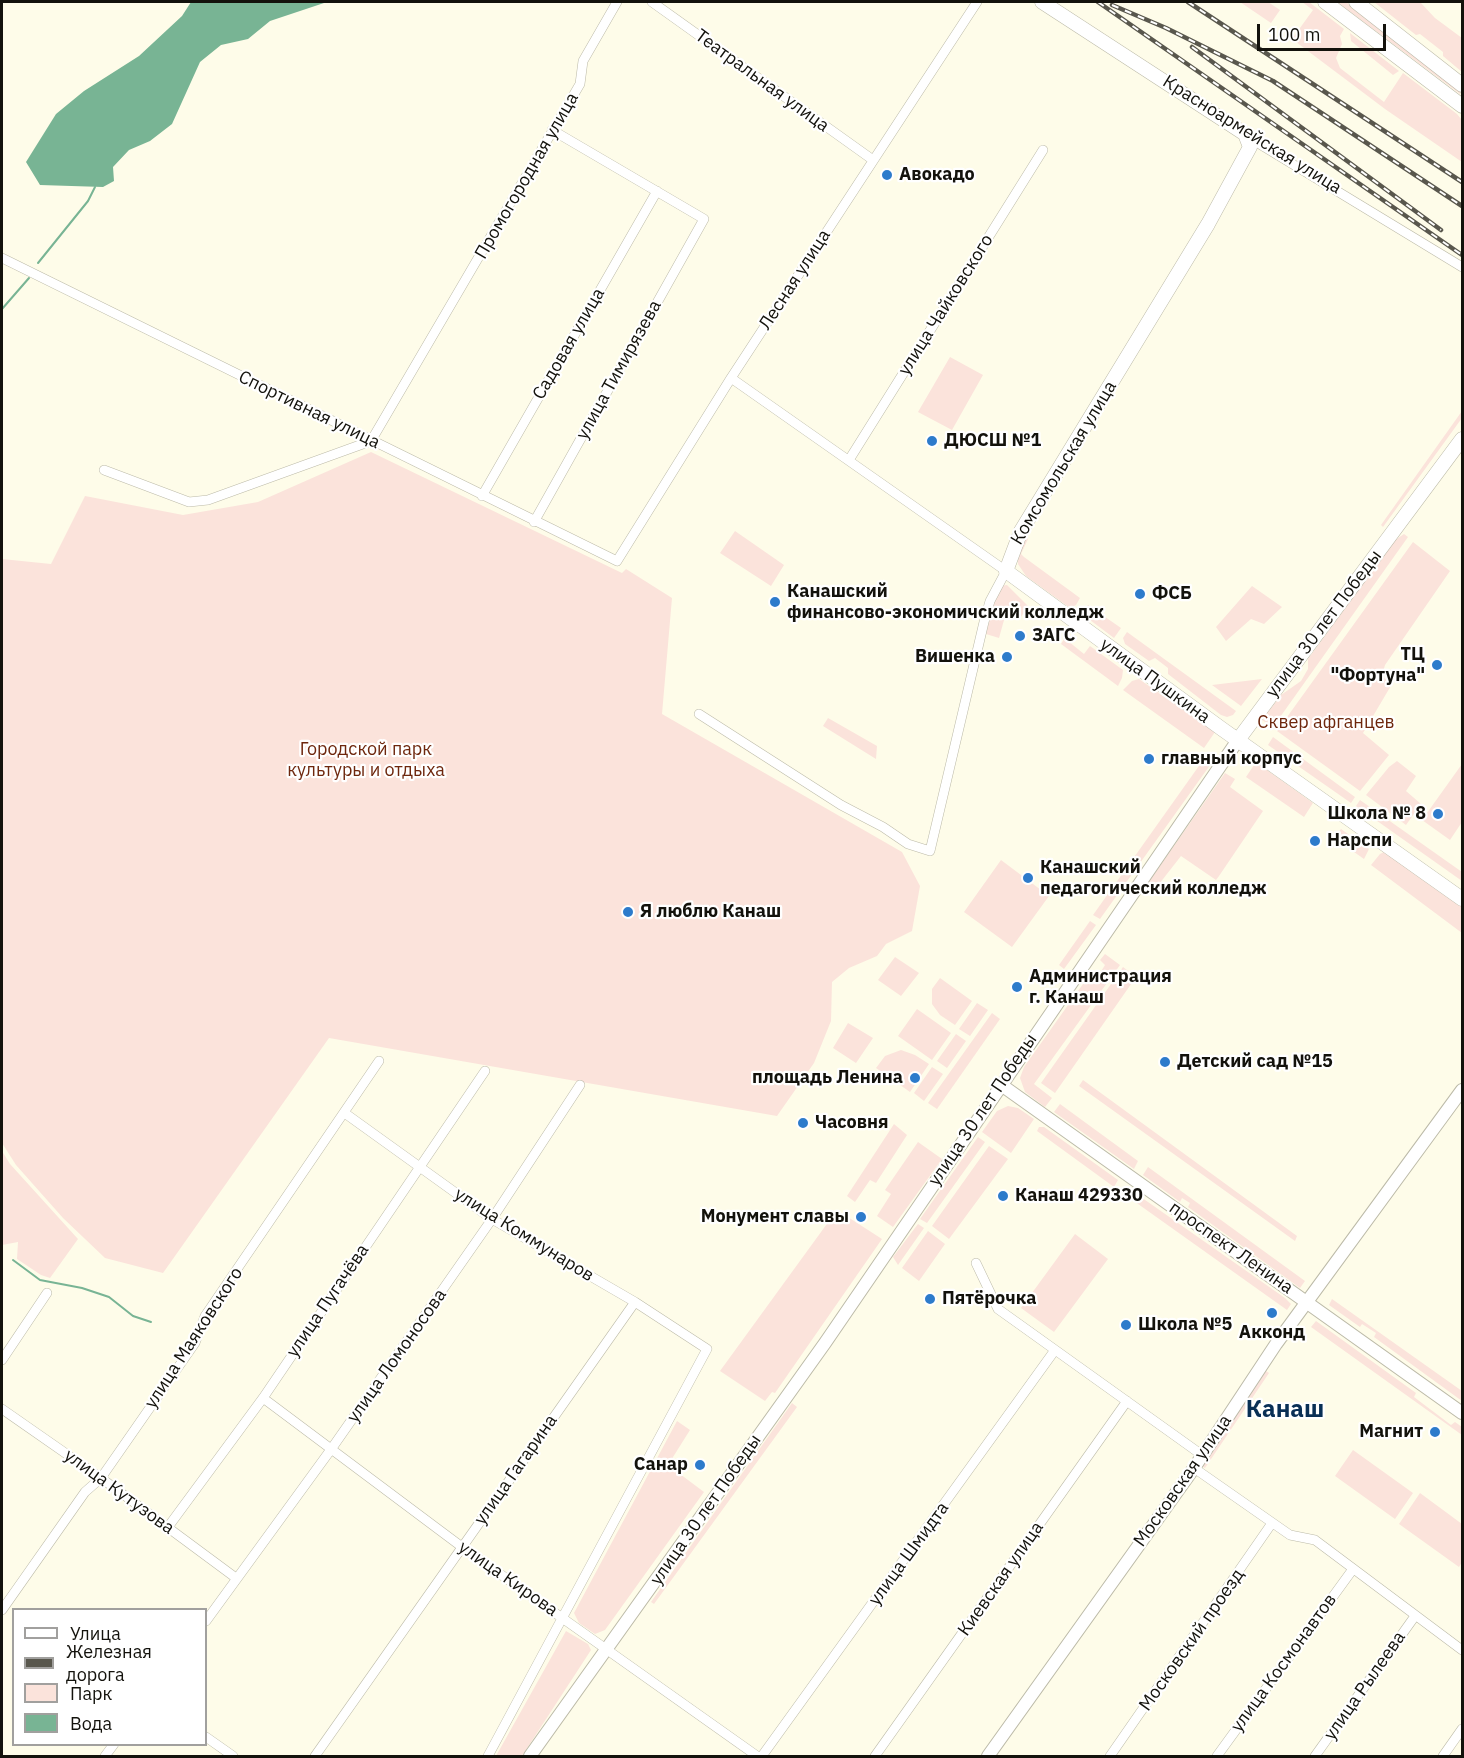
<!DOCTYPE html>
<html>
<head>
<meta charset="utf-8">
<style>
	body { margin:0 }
	#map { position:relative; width:1464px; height:1758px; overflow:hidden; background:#fefce9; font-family:"IBM Plex Sans",sans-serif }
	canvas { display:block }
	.frame { position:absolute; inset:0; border:3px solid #13120c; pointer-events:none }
	.legend { position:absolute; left:12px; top:1608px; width:195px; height:138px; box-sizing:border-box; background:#fff; border:2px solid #a1a09e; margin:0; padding:8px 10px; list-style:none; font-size:18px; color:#13120c }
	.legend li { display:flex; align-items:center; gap:12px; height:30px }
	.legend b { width:30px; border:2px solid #a1a09e }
	.scale { position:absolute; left:1257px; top:24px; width:129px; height:27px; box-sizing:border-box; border:3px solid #13120c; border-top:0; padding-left:8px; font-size:18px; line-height:21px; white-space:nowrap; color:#13120c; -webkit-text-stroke:4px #fff; paint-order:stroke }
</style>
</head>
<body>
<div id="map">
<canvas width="1464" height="1758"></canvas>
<div class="frame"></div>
<ul class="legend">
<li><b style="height:8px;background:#fff"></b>Улица</li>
<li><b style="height:8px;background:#59574d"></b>Железная дорога</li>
<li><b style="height:16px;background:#fbe3db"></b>Парк</li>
<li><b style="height:16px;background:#78b494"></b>Вода</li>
</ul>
<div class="scale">100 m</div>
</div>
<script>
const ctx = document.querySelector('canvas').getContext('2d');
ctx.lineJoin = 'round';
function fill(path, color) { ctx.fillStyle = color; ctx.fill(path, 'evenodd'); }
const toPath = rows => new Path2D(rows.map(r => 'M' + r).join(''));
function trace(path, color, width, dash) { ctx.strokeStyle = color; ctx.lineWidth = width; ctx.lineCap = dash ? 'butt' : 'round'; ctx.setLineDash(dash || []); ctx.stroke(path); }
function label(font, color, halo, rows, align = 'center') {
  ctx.font = font + ' "IBM Plex Sans",sans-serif'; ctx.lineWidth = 4.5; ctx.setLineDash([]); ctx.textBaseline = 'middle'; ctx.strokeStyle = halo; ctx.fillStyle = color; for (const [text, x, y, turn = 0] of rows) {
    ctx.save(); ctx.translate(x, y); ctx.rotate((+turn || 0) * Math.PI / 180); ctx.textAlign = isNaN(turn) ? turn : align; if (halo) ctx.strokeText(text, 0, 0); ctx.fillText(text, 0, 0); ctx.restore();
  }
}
const green = toPath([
	[1240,2,1268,2,1280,10,1271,23],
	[1302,2,1309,2,1344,29,1340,36,1342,44,1336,58,1340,68,1384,102,1403,73,1457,114,1462,120,1462,162,1385,109,1292,39,1313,10],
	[1337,2,1346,2,1462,90,1460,94],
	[1374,2,1420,2,1435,18,1462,38,1462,72,1443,56,1443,52,1420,34,1416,35],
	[1350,33,1399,71,1393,75,1351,41],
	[950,357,983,375,952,430,918,412],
	[1462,411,1462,418,1383,527,1381,525],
	[371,452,622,573,626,569,672,598,662,714,902,852,920,886,912,931,886,944,877,956,849,968,832,982,831,1021,814,1063,777,1116,329,1038,163,1273,105,1258,63,1218,16,1165,2,1143,2,559,51,564,85,496,183,515,258,502],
	[735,531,784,565,771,586,720,553],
	[1404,534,1408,537,1273,727,1262,720,1281,695,1301,681,1308,669,1308,659,1395,540],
	[1026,537,1028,539,1021,554,1024,557,1080,598,1076,605,1070,608,1026,576,1018,564,1018,553],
	[1413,542,1450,571,1385,665,1382,676,1392,684,1363,733,1389,755,1360,791,1277,731],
	[1007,585,1028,606,1021,617,1012,617,1006,613,999,638,986,634,998,586],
	[1252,586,1282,607,1264,624,1251,619,1226,641,1216,627],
	[1088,605,1121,628,1114,638,1082,614],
	[1068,632,1068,641,1084,654,1090,646,1123,670,1122,678,1118,686,1061,644],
	[1127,632,1236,711,1233,715,1227,717,1221,715,1168,674,1168,668,1155,658,1149,661,1125,644,1123,638],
	[1139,679,1215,732,1204,748,1123,690,1132,681],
	[1262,679,1241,706,1212,685],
	[828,718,877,746,876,759,823,726],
	[1273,737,1355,797,1351,803,1268,745],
	[1206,756,1213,761,1100,919,1093,915],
	[1397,761,1416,776,1406,791,1421,804,1406,825,1366,795,1389,767],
	[1256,762,1313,803,1304,817,1246,777],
	[1462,764,1462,822,1450,840,1422,820],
	[1225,773,1235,779,1230,787,1263,811,1219,876,1216,880,1181,856,1156,888,1148,883],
	[1360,800,1462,872,1462,881,1356,806],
	[1341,829,1369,849,1364,859,1334,838],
	[1386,851,1462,907,1462,933,1371,865,1380,854],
	[1001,860,1049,896,1012,947,964,912],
	[1090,921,1096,925,1064,969,1059,965],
	[1105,954,1120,965,1034,1084,1052,1098,1045,1107,1025,1092,1020,1078,1024,1067,1088,977,1095,981,1105,965,1100,960],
	[895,957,919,973,901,996,878,980],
	[1123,967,1136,977,1055,1093,1041,1083],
	[940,978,972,1001,955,1025,940,1015,932,1004,932,989],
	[977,1003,988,1010,970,1036,959,1029],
	[917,1009,951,1033,932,1060,898,1036],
	[992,1013,1000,1019,937,1109,928,1103],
	[848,1023,873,1038,856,1063,833,1048],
	[956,1034,966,1041,947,1068,937,1061],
	[901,1050,915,1055,929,1064,910,1092,876,1068,885,1056],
	[932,1067,943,1074,924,1101,914,1093],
	[1083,1080,1297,1236,1295,1241,1079,1086],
	[1060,1104,1138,1161,1134,1169,1054,1112],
	[1008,1106,1018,1108,1034,1119,1011,1153,982,1132,997,1111],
	[894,1124,907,1135,876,1183,870,1180,855,1202,847,1196],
	[1039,1127,1044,1127,1118,1180,1114,1187,1037,1131],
	[978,1137,985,1142,927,1223,920,1219],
	[918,1142,942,1159,893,1227,877,1216,891,1194,885,1190],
	[989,1146,1008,1159,949,1239,932,1226],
	[2,1151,10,1164,78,1239,50,1278,41,1275,17,1259,18,1242,2,1245],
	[1148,1167,1305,1281,1300,1288,1188,1207,1190,1203,1182,1198,1180,1202,1143,1175],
	[1128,1188,1285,1298,1291,1304,1287,1310,1124,1194],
	[837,1210,882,1239,775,1393,772,1392,765,1401,720,1371],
	[918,1224,924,1228,898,1265,893,1257],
	[928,1231,945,1244,919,1281,902,1268],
	[1075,1234,1108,1259,1054,1332,1021,1308],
	[1332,1299,1462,1391,1462,1401,1374,1337,1376,1333,1362,1324,1360,1327,1329,1305],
	[1316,1321,1416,1393,1414,1397,1451,1425,1455,1422,1462,1427,1462,1435,1311,1327],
	[1266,1371,1269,1373,1205,1468,1202,1466],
	[792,1403,797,1407,654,1604,651,1602],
	[677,1421,690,1430,668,1465,704,1492,605,1630,595,1634,579,1623,574,1613],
	[1353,1450,1413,1493,1395,1519,1335,1476],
	[1420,1493,1462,1524,1462,1562,1459,1567,1399,1524],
	[566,1631,588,1644,591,1650,522,1756,496,1756]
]);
const water = toPath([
	[191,2,327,2,270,21,248,39,221,45,200,62,172,124,150,141,129,150,113,167,114,181,103,187,40,185,26,162,56,114,84,91,139,56,182,16]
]);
const stream = toPath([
	[38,263,88,201,95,187],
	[2,309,29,278],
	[13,1260,40,1280,82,1288,109,1297,133,1316,151,1322]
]);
const minor = toPath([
	[652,2,873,160],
	[1248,137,1462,267],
	[2,258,617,561,731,378,977,2],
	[849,460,1043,150],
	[104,470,189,502,208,500,371,441,580,84,583,61,617,2],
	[482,496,657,191],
	[534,522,704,219,552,130],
	[699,714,841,805,883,827,908,844,930,851,984,622,990,601,1006,571,731,378],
	[346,1114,492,1219,635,1302,707,1349,488,1756],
	[976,1263,998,1309,1202,1455],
	[2,1360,47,1293],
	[263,1398,462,1547,757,1756],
	[2,1409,101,1478,236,1578],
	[1194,1468,1290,1535,1315,1540,1462,1650],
	[168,1527,263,1398,485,1071],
	[2,1610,85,1492,101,1478,195,1343,205,1316,379,1061],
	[206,1621,332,1448,492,1219,580,1085],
	[206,1737,233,1756],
	[105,1756,114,1744],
	[315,1756,635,1302],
	[762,1756,1055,1350],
	[875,1756,1127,1401],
	[1110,1756,1272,1523],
	[1217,1756,1353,1569],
	[1315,1756,1415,1616],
	[1443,1756,1462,1729]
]);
const tertiary = toPath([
	[1000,1084,1462,1413],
	[530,1756,825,1343,1238,740,1231,735],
	[988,1756,1194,1468,1276,1344,1462,1090]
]);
const secondary = toPath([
	[1042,2,1245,134,1250,147,1208,224,1021,531,1006,571,1222,729,1462,899],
	[1325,2,1462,106],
	[1356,2,1462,85],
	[1238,740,1462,439]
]);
const rail = toPath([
	[1098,2,1462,255],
	[1188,2,1462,182],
	[1112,5,1166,28,1273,81,1462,206],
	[1192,47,1441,230]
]);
const markers = [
	[887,175,6,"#2d7bcb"],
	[932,441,6,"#2d7bcb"],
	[1140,594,6,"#2d7bcb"],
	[775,602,6,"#2d7bcb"],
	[1020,636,6,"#2d7bcb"],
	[1007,657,6,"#2d7bcb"],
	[1437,665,6,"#2d7bcb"],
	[1149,759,6,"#2d7bcb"],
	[1438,814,6,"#2d7bcb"],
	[1315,841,6,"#2d7bcb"],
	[1028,878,6,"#2d7bcb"],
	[628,912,6,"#2d7bcb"],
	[1017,987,6,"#2d7bcb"],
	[1165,1062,6,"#2d7bcb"],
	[915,1078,6,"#2d7bcb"],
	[803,1123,6,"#2d7bcb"],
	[1003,1196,6,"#2d7bcb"],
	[861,1217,6,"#2d7bcb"],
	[930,1299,6,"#2d7bcb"],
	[1272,1313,6,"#2d7bcb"],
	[1126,1325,6,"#2d7bcb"],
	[1435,1432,6,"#2d7bcb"],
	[700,1465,6,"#2d7bcb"]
];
const streetNames = [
	["Театральная улица",762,81,36],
	["Красноармейская улица",1252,135,32],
	["Промогородная улица",527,176,-60],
	["Лесная улица",795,280,-57],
	["улица Чайковского",946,305,-58],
	["Садовая улица",569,344,-60],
	["улица Тимирязева",619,370,-61],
	["Спортивная улица",309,410,26],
	["Комсомольская улица",1064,463,-59],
	["улица 30 лет Победы",1324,624,-53],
	["улица Пушкина",1155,681,36],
	["улица 30 лет Победы",983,1110,-56],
	["улица Коммунаров",524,1235,32],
	["проспект Ленина",1231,1248,35],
	["улица Пугачёва",328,1301,-56],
	["улица Маяковского",194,1338,-57],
	["улица Ломоносова",397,1356,-55],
	["улица Гагарина",516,1470,-55],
	["Московская улица",1183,1481,-55],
	["улица Кутузова",119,1492,36],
	["улица 30 лет Победы",706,1510,-55],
	["улица Шмидта",909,1554,-54],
	["улица Кирова",508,1579,35],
	["Киевская улица",1001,1579,-55],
	["Московский проезд",1192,1640,-55],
	["улица Космонавтов",1284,1663,-54],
	["улица Рылеева",1365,1686,-55]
];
const poiNames = [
	["Авокадо",899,175],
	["ДЮСШ №1",944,441],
	["Канашский",787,592],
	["финансово-экономичский колледж",787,613],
	["ФСБ",1152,594],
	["ЗАГС",1032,636],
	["ТЦ",1425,655,"right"],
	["\"Фортуна\"",1425,676,"right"],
	["Вишенка",995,657,"right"],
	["главный корпус",1161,759],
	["Школа № 8",1426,814,"right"],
	["Нарспи",1327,841],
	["Канашский",1040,868],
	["педагогический колледж",1040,889],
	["Я люблю Канаш",640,912],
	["Администрация",1029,977],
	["г. Канаш",1029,998],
	["Детский сад №15",1177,1062],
	["площадь Ленина",903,1078,"right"],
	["Часовня",815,1123],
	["Канаш 429330",1015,1196],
	["Монумент славы",849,1217,"right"],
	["Пятёрочка",942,1299],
	["Школа №5",1138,1325],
	["Акконд",1272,1333,"center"],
	["Магнит",1423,1432,"right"],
	["Санар",688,1465,"right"]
];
const parkNames = [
	["Сквер афганцев",1326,723],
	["Городской парк",366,750],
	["культуры и отдыха",366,771]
];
const districtNames = [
	["Канаш",1285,1410]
];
fill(green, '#fbe3db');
fill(water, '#78b494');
trace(stream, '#78b494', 2);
trace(minor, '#bcbaa8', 10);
trace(tertiary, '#bcbaa8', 14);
trace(secondary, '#bcbaa8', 15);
trace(minor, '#fff', 9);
trace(tertiary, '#fff', 12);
trace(secondary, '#fff', 14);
trace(rail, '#59574d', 4.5);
trace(rail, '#fff', 2, [7]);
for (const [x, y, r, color] of markers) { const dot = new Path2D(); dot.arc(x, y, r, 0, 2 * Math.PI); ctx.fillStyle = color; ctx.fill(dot); trace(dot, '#fff', 2); }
label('18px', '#13120c', '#fff', streetNames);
label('bold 18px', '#13120c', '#fff', poiNames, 'left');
label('18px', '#6e270d', '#fff', parkNames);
label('bold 24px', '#092f55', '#fff', districtNames);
</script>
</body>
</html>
